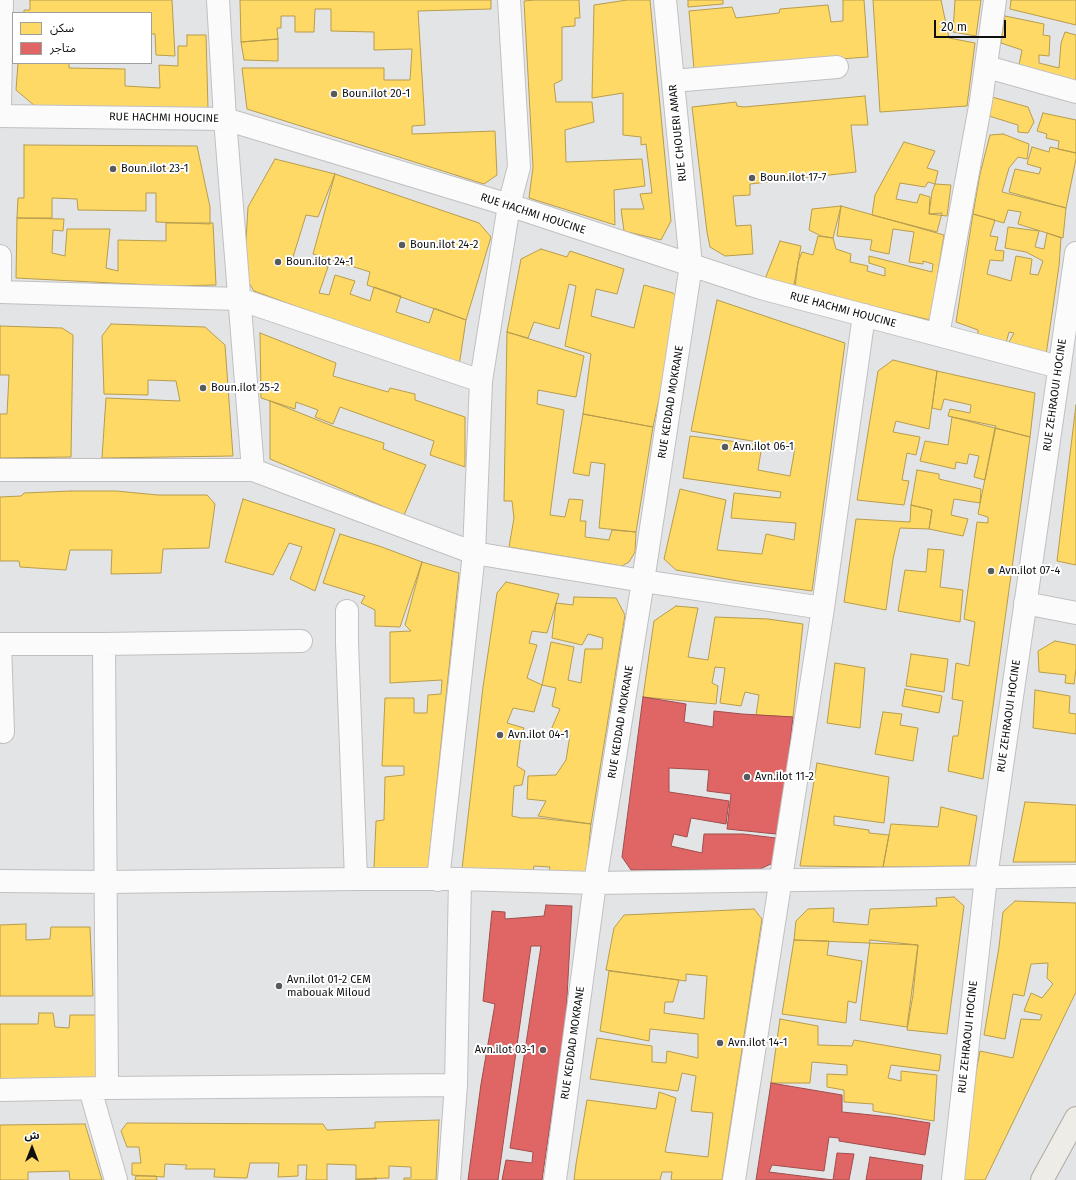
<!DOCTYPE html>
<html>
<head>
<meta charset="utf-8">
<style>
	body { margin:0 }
	#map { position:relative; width:1076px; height:1180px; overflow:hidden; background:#e3e4e6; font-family:"Fira Sans","Noto Sans Arabic",sans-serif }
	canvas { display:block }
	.legend { position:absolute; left:12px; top:12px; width:140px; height:52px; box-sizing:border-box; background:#fff; border:1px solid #9f9f9f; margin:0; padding:5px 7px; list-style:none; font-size:12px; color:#0e0f10 }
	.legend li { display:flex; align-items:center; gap:8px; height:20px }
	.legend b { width:20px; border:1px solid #9f9f9f }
	.north { position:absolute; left:12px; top:1128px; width:40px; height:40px; -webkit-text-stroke:3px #fff; paint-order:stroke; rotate:0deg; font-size:11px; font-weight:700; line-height:16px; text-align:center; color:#0e0f10 }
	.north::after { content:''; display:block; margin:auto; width:14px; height:18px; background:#0e0f10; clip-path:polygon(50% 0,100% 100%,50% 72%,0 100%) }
	.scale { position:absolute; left:934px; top:20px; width:72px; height:18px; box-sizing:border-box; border:2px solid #0e0f10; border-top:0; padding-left:5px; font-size:12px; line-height:14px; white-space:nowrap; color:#0e0f10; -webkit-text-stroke:3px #fff; paint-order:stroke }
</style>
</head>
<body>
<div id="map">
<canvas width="1076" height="1180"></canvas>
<ul class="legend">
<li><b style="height:11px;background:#ffd966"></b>سكن</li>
<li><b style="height:11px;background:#e06666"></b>متاجر</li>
</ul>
<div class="north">ش</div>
<div class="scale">20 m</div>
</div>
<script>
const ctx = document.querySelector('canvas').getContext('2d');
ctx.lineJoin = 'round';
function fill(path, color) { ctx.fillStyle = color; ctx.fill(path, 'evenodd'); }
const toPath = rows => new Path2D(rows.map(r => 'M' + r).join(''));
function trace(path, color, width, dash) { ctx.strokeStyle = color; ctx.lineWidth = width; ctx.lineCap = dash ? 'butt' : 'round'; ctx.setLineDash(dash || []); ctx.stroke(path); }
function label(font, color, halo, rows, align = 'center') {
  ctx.font = font + ' "Fira Sans",sans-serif'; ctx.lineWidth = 4; ctx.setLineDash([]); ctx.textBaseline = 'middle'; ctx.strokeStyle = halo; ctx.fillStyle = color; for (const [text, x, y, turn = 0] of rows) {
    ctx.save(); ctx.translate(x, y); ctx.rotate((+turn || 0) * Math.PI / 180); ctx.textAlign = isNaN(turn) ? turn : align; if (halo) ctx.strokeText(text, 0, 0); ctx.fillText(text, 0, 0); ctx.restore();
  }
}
const homes = toPath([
	[30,0,172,0,175,56,156,55,155,34,151,34,151,13,24,13,24,10,30,10,30,0],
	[240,0,491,0,491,9,418,11,425,125,412,126,412,134,495,131,497,175,484,184,247,109,242,68,384,68,384,80,410,80,412,49,374,50,374,32,331,31,331,9,315,9,314,32,295,32,295,16,281,16,281,28,277,28,278,39,241,42,240,0],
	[534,0,579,0,580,18,575,18,575,26,562,27,562,80,554,84,556,102,592,102,594,122,565,130,566,162,642,159,645,186,614,190,615,225,529,198,533,167,524,1,534,0],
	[627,0,650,0,671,221,661,240,624,231,621,209,644,209,640,194,652,193,646,144,641,145,641,137,623,135,623,93,592,98,594,5,627,0],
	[688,0,723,0,723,4,688,7,688,0],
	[843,0,864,0,868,57,694,69,689,11,732,7,736,18,779,13,780,9,828,5,831,22,843,21,843,0],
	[873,0,941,0,949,38,975,43,967,106,880,112,873,0],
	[955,0,981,0,976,36,953,32,955,0],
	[1011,0,1076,0,1076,25,1010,9,1011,0],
	[1005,16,1044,24,1043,35,1050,36,1049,56,1039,55,1039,63,1059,68,1061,43,1065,32,1076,35,1076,82,1019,65,1022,50,1001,43,1005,16],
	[187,35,206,35,208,109,35,106,16,90,18,63,69,63,69,68,125,69,125,86,160,88,159,65,178,66,178,46,187,46,187,35],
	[278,39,278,61,244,60,241,42,278,39],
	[865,96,868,125,851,125,856,172,750,184,750,195,733,196,736,226,751,225,753,254,725,256,710,247,707,232,692,107,736,102,737,106,744,107,865,96],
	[992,97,1028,107,1034,122,1028,133,1018,132,1018,125,989,116,992,97],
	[1043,113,1076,120,1076,153,1058,149,1059,141,1046,138,1047,134,1037,131,1043,113],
	[1003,134,1029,144,1027,159,1018,157,1009,168,1002,192,1066,208,1063,238,1018,224,1021,212,1008,210,1004,223,973,214,980,174,990,135,1003,134],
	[904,142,935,151,927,168,938,171,935,184,928,182,925,187,900,183,896,199,917,203,920,194,930,197,929,214,942,213,937,232,872,215,875,195,904,142],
	[24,145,197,146,210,207,210,224,156,222,156,193,146,193,146,211,78,210,77,199,52,198,52,218,17,218,18,198,24,198,24,145],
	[1032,147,1049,152,1050,147,1076,153,1076,159,1066,208,1009,192,1015,169,1039,174,1041,168,1027,164,1032,147],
	[275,159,335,174,318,217,306,215,293,257,328,267,319,293,329,295,335,275,355,281,350,294,370,301,374,287,401,296,396,312,429,323,434,308,466,320,459,366,254,291,244,275,248,207,275,159],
	[335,174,479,223,491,237,466,320,367,285,370,272,313,254,335,174],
	[935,184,951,185,947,216,929,214,932,192,935,184],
	[841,206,944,235,930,320,795,288,798,262,802,252,813,255,818,236,833,238,836,249,851,254,850,262,868,266,867,271,885,276,885,268,869,263,869,256,932,272,933,264,923,261,923,264,909,262,914,232,893,229,889,254,870,250,872,240,837,236,841,206],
	[841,206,833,238,821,236,809,230,812,209,841,206],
	[973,214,995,220,990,236,998,237,995,250,1004,251,1003,261,990,260,987,274,1011,281,1016,256,1032,259,1030,274,1038,275,1043,261,1026,252,1005,248,1008,227,1039,231,1035,247,1044,249,1047,233,1061,238,1059,266,1046,355,1008,344,1014,333,1009,332,1006,343,978,335,978,330,956,322,973,214],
	[17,218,64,219,63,231,53,230,52,253,65,256,67,229,110,229,106,268,118,271,118,240,166,241,166,223,213,223,216,285,170,286,16,278,17,218],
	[780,241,801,246,794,285,765,279,780,241],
	[541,249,567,257,570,251,624,269,617,294,596,289,591,316,634,328,644,285,673,293,680,301,653,427,583,414,591,354,565,346,576,286,569,284,559,329,534,322,528,338,507,332,521,259,541,249],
	[717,300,845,343,812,591,738,581,676,570,664,559,680,489,726,500,717,550,762,554,766,534,794,540,796,523,731,518,734,493,780,498,781,492,683,478,690,436,762,445,758,470,790,476,795,448,691,431,717,300],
	[111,324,205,327,225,345,233,456,102,458,106,398,180,401,176,381,148,380,148,395,104,394,102,336,111,324],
	[0,326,62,328,73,335,71,457,0,458,0,414,7,414,9,375,0,375,0,326],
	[507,332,584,356,576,397,538,390,537,404,564,410,550,515,565,517,569,499,583,500,580,521,586,521,585,537,609,540,612,530,636,532,635,552,629,562,622,566,509,547,514,518,512,501,504,501,507,332],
	[260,333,336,363,333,376,388,392,390,388,415,394,415,400,465,417,465,467,430,455,434,441,340,407,333,424,315,417,318,410,296,402,295,409,261,398,260,333],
	[893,360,937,371,929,429,896,421,893,432,920,437,916,455,907,453,902,480,909,481,904,505,857,500,878,371,893,360],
	[937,371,1035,393,1030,437,948,416,950,409,970,413,971,405,944,399,941,410,932,408,937,371],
	[270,401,335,427,384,443,383,449,426,465,404,515,270,459,270,401],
	[1076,405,1076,565,1057,561,1076,405],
	[583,414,653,427,636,532,599,528,605,464,591,462,589,476,573,473,583,414],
	[952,417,996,426,985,480,974,477,979,456,969,454,967,464,956,462,955,469,920,461,925,441,948,445,952,417],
	[995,428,1030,437,983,779,948,771,953,736,958,736,963,701,952,699,956,663,969,666,975,622,964,619,977,522,988,523,988,517,978,514,995,428],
	[917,470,939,474,939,479,981,489,980,503,954,499,951,515,968,519,963,536,929,529,932,510,911,505,917,470],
	[71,491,116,491,158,495,207,495,215,504,209,548,163,549,161,573,111,574,112,550,70,550,66,570,20,567,19,561,0,561,0,497,21,496,24,493,71,491],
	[243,499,335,529,315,591,290,579,302,547,289,543,273,575,225,562,243,499],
	[911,505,932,510,929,529,900,528,893,559,886,610,844,602,856,519,910,522,911,505],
	[340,534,379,546,422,562,400,627,375,626,375,610,361,603,365,596,323,583,340,534],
	[928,549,944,550,940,587,963,590,960,622,898,611,905,570,926,572,928,549],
	[422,562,459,573,428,868,374,868,376,821,384,820,385,777,404,775,404,766,382,766,385,698,414,698,414,713,427,713,428,695,441,694,442,680,390,683,390,632,411,631,405,625,422,562],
	[506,582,559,594,547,633,532,631,529,643,537,645,527,678,542,685,534,712,513,708,507,723,524,728,520,742,517,766,525,771,522,785,514,786,512,816,521,818,538,818,591,824,586,873,549,873,550,867,534,866,533,870,462,869,483,687,497,593,506,582],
	[574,597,616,598,625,615,591,824,538,816,546,801,527,799,528,776,556,775,566,760,570,735,551,730,560,709,552,706,556,688,542,685,551,642,574,647,568,680,581,683,585,649,602,649,603,638,588,634,582,645,552,638,556,603,573,605,574,597],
	[676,606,698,608,688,657,708,660,715,617,768,619,803,624,793,717,756,715,759,695,745,692,741,706,720,703,725,668,715,667,712,683,718,686,716,704,643,697,654,621,676,606],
	[1055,641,1076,645,1076,669,1074,684,1065,683,1066,675,1039,672,1038,651,1055,641],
	[911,654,948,659,944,692,906,686,911,654],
	[835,663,865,668,860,728,827,723,835,663],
	[905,689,942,696,939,713,902,706,905,689],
	[1035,690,1070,696,1069,713,1076,714,1076,734,1033,728,1035,690],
	[883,712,902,714,900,725,918,728,913,761,875,754,883,712],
	[817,763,889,777,884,823,834,816,834,825,869,830,869,833,889,835,883,867,800,866,817,763],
	[1025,802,1076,805,1076,862,1013,862,1025,802],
	[941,807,977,816,969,866,883,867,891,824,938,827,941,807],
	[954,897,964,906,947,1034,907,1030,913,995,918,945,794,940,796,921,808,909,834,908,833,922,868,925,870,909,937,906,936,898,954,897],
	[1015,901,1076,903,1076,992,985,1180,956,1180,980,1051,1013,1058,1021,1019,1040,1020,1042,1015,1024,1011,1031,993,1042,998,1053,984,1047,978,1048,963,1031,964,1024,996,1013,994,1005,1039,984,1035,999,947,1003,912,1015,901],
	[754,909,762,919,722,1180,671,1180,672,1172,662,1172,660,1180,574,1180,576,1164,587,1100,656,1109,659,1092,676,1098,665,1152,708,1157,713,1113,691,1111,696,1076,682,1073,678,1091,590,1079,597,1038,652,1046,652,1062,666,1063,667,1051,698,1058,698,1034,650,1029,649,1041,600,1031,609,971,679,980,673,1002,665,1002,664,1013,704,1019,707,976,686,974,686,981,606,970,614,928,624,915,754,909],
	[26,924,26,940,50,939,51,927,90,927,93,996,0,996,0,925,26,924],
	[794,940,829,941,827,955,862,961,856,1003,848,1001,846,1023,782,1014,794,940],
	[870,940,918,945,907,1027,860,1020,870,940],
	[39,1013,53,1013,55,1027,69,1028,70,1015,96,1015,96,1079,0,1082,0,1024,38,1024,39,1013],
	[780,1019,818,1026,818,1045,852,1046,854,1040,941,1055,939,1071,891,1065,888,1078,901,1081,901,1071,937,1075,934,1121,873,1111,873,1104,844,1102,844,1090,827,1087,827,1074,847,1075,847,1065,812,1062,810,1083,771,1083,780,1019],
	[439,1120,436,1180,404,1180,404,1178,411,1178,411,1167,389,1166,389,1178,356,1179,356,1165,327,1164,327,1180,306,1180,307,1165,298,1165,298,1176,278,1177,279,1163,250,1163,247,1178,214,1177,215,1169,185,1169,187,1165,165,1164,164,1177,132,1175,132,1163,141,1163,139,1147,127,1147,121,1131,127,1123,323,1124,327,1130,375,1128,375,1122,439,1120],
	[85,1124,102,1180,70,1180,69,1171,28,1172,28,1180,0,1180,0,1125,85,1124],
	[136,1176,156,1176,157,1180,135,1180,136,1176],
	[376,1178,376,1180,355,1180,376,1178]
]);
const shops = toPath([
	[643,697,686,704,684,722,713,727,714,711,742,714,793,717,785,785,776,834,727,829,731,794,707,791,709,770,669,768,669,792,729,801,726,824,691,818,687,837,674,834,671,846,702,853,704,834,743,834,776,838,773,863,760,869,631,870,622,857,643,697],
	[546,905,572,906,566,1015,542,1180,502,1180,506,1160,532,1163,533,1152,510,1148,541,946,531,946,498,1180,468,1180,481,1084,495,1004,483,1001,492,911,505,912,505,919,544,916,546,905],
	[771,1083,842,1095,842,1112,891,1117,930,1123,925,1155,839,1141,839,1138,829,1137,824,1171,772,1165,769,1172,833,1180,837,1153,854,1154,849,1180,756,1180,771,1083],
	[870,1157,923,1165,921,1180,866,1180,870,1157]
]);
const minor = toPath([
	[218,0,225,119,253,470],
	[987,67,1076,92],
	[673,81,837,67],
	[0,104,2,0],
	[0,116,225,119,509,205,761,288,1059,367],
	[0,256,0,292],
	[0,292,239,299,481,381],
	[938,335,981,101,995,0],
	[0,470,253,470,474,553,643,581,823,608],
	[1025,603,1076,613],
	[347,611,347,643,356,879],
	[0,644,104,644,301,641],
	[0,644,3,732],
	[104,644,107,1088],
	[438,880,474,553,481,381,509,205,519,167,509,0],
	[0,881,106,882,356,879,460,879,595,883,1076,876],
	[90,1089,116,1180],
	[0,1090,107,1088,456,1085],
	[449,1180,456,1085,460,879],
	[555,1180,595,883,643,581,691,265,665,0],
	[734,1180,823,608,864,315],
	[953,1180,986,877,1076,253]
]);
const major = toPath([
	[1042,1180,1076,1118]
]);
const markers = [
	[334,94,4,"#595a5b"],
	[113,169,4,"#595a5b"],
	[752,178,4,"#595a5b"],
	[402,245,4,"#595a5b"],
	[278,262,4,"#595a5b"],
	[203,388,4,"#595a5b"],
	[725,447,4,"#595a5b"],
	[991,571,4,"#595a5b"],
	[500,735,4,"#595a5b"],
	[747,777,4,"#595a5b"],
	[279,986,4,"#595a5b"],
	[720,1043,4,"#595a5b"],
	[543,1050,4,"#595a5b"]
];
const poiNames = [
	["Boun.ilot 20-1",342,94],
	["Boun.ilot 23-1",121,169],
	["Boun.ilot 17-7",760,178],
	["Boun.ilot 24-2",410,245],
	["Boun.ilot 24-1",286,262],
	["Boun.ilot 25-2",211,388],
	["Avn.ilot 06-1",733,447],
	["Avn.ilot 07-4",999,571],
	["Avn.ilot 04-1",508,735],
	["Avn.ilot 11-2",755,777],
	["Avn.ilot 01-2 CEM",287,980],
	["mabouak Miloud",287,993],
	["Avn.ilot 14-1",728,1043],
	["Avn.ilot 03-1",535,1050,"right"]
];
const streetNames = [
	["RUE HACHMI HOUCINE",164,118,1],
	["RUE CHOUERI AMAR",678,133,-96],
	["RUE HACHMI HOUCINE",533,214,18],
	["RUE HACHMI HOUCINE",843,310,15],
	["RUE ZEHRAOUI HOCINE",1055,395,-82],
	["RUE KEDDAD MOKRANE",671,402,-81],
	["RUE ZEHRAOUI HOCINE",1009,716,-82],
	["RUE KEDDAD MOKRANE",621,722,-81],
	["RUE ZEHRAOUI HOCINE",968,1037,-84],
	["RUE KEDDAD MOKRANE",573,1043,-82]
];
fill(homes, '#ffd966');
trace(homes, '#b79c4c', 1);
fill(shops, '#e06666');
trace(shops, '#a14c4c', 1);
trace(minor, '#c0c0c2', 24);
trace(major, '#aea9a1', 24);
trace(minor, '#fbfbfb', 22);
trace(major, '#eeece6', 22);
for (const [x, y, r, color] of markers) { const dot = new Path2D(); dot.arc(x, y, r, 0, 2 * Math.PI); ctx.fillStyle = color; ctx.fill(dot); trace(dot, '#fff', 1.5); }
label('11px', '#0e0f10', '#fff', poiNames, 'left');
label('11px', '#0e0f10', '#fff', streetNames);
</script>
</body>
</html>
